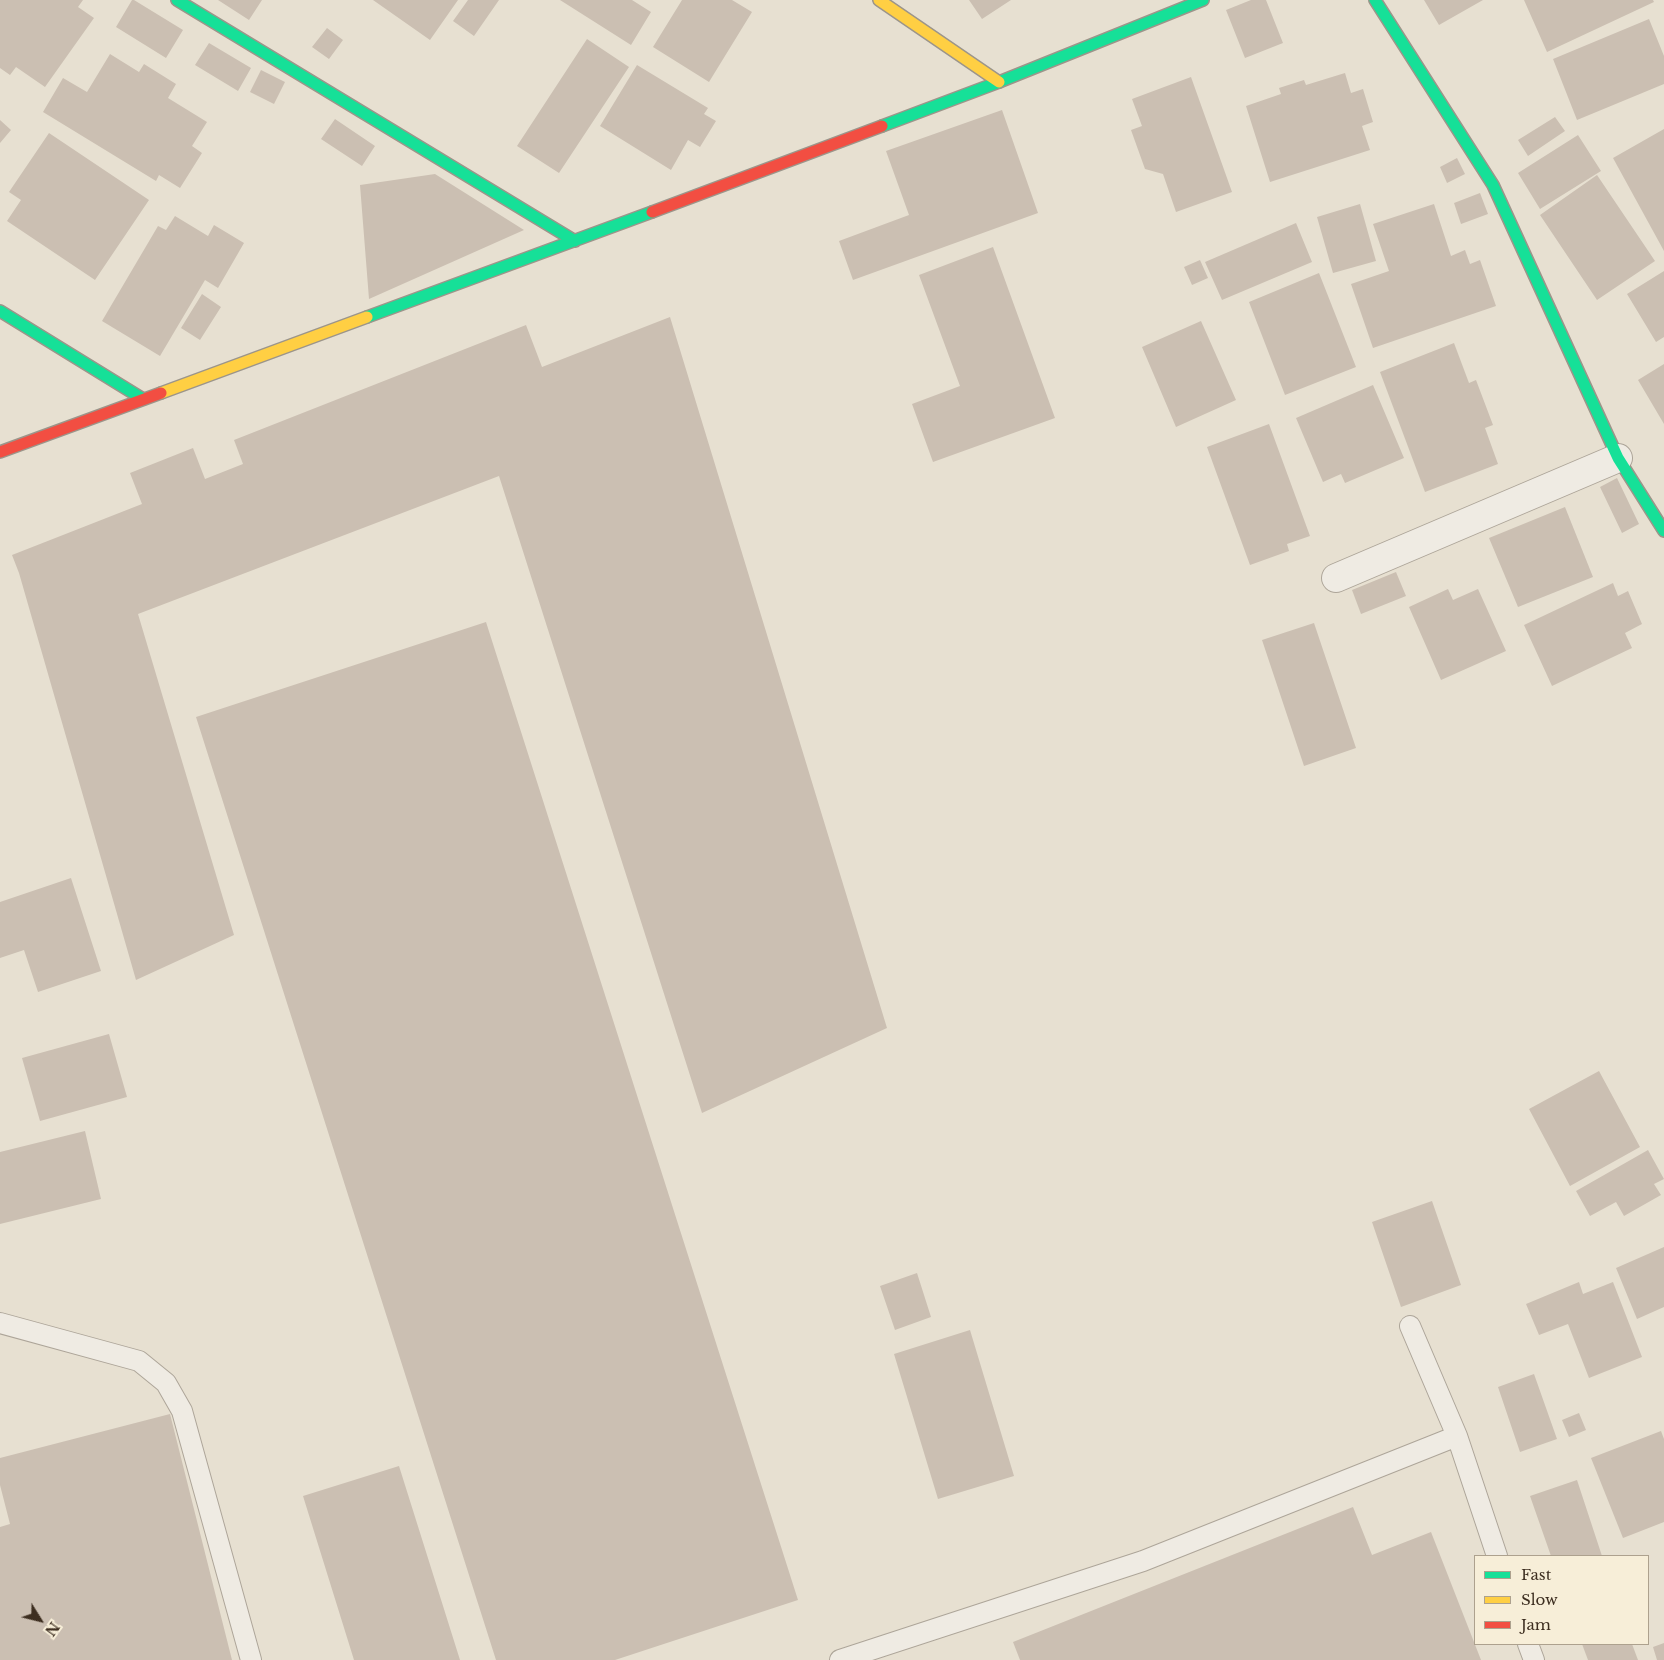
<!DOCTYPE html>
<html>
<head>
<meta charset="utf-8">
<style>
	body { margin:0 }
	#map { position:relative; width:1664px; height:1660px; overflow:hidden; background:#e7e0d1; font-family:"Libre Baskerville",serif }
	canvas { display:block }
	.legend { position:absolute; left:1474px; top:1555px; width:175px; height:90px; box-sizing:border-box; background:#f7eed8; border:1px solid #ada18e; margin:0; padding:6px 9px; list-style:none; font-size:15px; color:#3d2e20 }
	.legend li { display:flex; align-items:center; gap:10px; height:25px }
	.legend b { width:25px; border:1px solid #ada18e }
	.north { position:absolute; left:15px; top:1595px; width:50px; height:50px; -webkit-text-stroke:4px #f7eed8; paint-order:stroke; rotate:126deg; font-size:14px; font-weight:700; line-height:20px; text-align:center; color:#3d2e20 }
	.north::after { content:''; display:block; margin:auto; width:18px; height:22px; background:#3d2e20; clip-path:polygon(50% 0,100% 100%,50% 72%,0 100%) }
</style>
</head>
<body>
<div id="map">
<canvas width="1664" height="1660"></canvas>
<ul class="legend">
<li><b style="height:6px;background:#16e098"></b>Fast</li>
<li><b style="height:6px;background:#ffcf43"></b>Slow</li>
<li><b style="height:6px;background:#f24e42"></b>Jam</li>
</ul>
<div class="north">N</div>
</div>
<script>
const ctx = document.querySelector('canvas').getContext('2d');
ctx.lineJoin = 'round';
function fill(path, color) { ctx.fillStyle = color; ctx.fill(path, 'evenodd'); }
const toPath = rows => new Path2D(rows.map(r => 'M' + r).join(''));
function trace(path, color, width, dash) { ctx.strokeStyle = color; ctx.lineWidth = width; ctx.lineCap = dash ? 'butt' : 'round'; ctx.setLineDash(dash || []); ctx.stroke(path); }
const building = toPath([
	[0,0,83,0,78,7,94,18,45,87,16,67,10,75,0,68],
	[132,0,134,0,183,30,166,58,116,27],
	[218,0,262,0,249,20],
	[373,0,458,0,430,40],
	[468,0,499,0,474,36,453,21],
	[560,0,632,0,651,12,631,45],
	[682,0,732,0,752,12,709,82,653,47],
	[969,0,1011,0,982,19],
	[1251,0,1266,0,1283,43,1245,58,1226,10],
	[1424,0,1483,0,1439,25],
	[1524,0,1653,0,1654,2,1547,52],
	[1649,19,1664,56,1664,84,1577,120,1553,59],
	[327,28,343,40,329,59,312,47],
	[587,39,629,67,559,173,517,146],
	[209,43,251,68,238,91,195,65],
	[110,54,139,72,144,64,176,84,168,98,207,122,192,146,202,153,180,188,159,175,156,181,43,112,63,78,87,92],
	[637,65,708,108,704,114,716,121,700,147,688,140,671,170,600,126],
	[261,70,285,82,274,104,250,92],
	[1345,73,1351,93,1363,89,1373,122,1362,126,1370,150,1270,182,1246,106,1281,94,1279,88,1304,80,1306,85],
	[1191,77,1232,192,1176,212,1163,174,1145,169,1131,130,1142,126,1132,99],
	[1002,110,1038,213,853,280,839,241,909,215,886,151],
	[1555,117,1565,131,1528,156,1518,140],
	[335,119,375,146,362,166,321,139],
	[0,120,11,130,0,143],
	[1664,129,1664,251,1613,158],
	[49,133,149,200,95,280,7,221,21,200,9,192],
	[1578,135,1601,171,1540,209,1518,173],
	[1457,158,1465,174,1447,183,1440,167],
	[435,174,524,230,369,299,360,185],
	[1597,175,1655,261,1597,300,1540,215],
	[1480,193,1488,214,1461,224,1454,203],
	[1360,204,1376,261,1333,273,1317,217],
	[1434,204,1451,256,1465,250,1470,264,1480,260,1496,306,1373,348,1351,284,1389,271,1373,224],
	[175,216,208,236,214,225,244,243,218,288,205,280,160,356,102,321,158,226,166,230],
	[1296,223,1312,262,1222,300,1205,262],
	[993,247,1055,418,933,462,912,404,960,386,919,275],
	[1200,260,1208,278,1192,285,1184,267],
	[1664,271,1664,337,1656,342,1627,294],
	[1319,273,1356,367,1285,395,1249,302],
	[202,294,221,307,200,340,181,328],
	[670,317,887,1028,702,1113,499,476,138,614,234,935,136,980,19,573,12,555,142,504,130,473,193,448,205,479,243,464,234,440,526,325,542,367],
	[1201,321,1236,400,1176,427,1142,347],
	[1454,343,1469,383,1476,380,1493,425,1485,428,1498,464,1425,492,1380,372],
	[1664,364,1664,424,1638,380],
	[1373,385,1404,458,1345,483,1341,474,1323,482,1296,418],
	[1269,424,1310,536,1287,544,1289,551,1250,565,1207,447],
	[1617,478,1639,524,1622,533,1600,487],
	[1565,507,1593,577,1518,607,1489,538],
	[1396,572,1406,596,1361,614,1352,590],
	[1613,583,1618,596,1628,591,1642,624,1625,633,1632,648,1552,686,1524,625],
	[1448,589,1453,600,1478,589,1506,651,1441,680,1409,607],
	[486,622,798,1600,615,1660,496,1660,196,717],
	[1314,623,1356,748,1304,766,1262,640],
	[71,878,101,971,38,992,24,950,0,958,0,902],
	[109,1034,127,1097,40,1121,22,1058],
	[1599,1071,1640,1147,1570,1186,1529,1109],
	[85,1131,101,1199,0,1224,0,1152],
	[1648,1150,1664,1179,1654,1184,1661,1195,1624,1216,1616,1202,1590,1216,1576,1191],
	[1432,1201,1461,1285,1401,1307,1372,1222],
	[1664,1247,1664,1307,1637,1319,1616,1268],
	[917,1273,931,1317,895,1330,880,1286],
	[1579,1282,1583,1294,1613,1282,1642,1357,1589,1378,1568,1324,1539,1335,1526,1304],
	[970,1330,1014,1476,938,1499,894,1354],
	[1534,1374,1557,1439,1520,1452,1498,1387],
	[1579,1413,1586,1430,1569,1437,1562,1420],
	[170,1414,232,1660,0,1660,0,1527,10,1524,0,1485,0,1458],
	[1661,1431,1664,1439,1664,1522,1623,1538,1591,1458],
	[399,1466,460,1660,354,1660,303,1496],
	[1577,1480,1602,1556,1551,1556,1530,1496],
	[1353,1507,1372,1555,1431,1532,1481,1660,1020,1660,1013,1642],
	[1664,1643,1664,1660,1657,1660,1653,1647],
	[1582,1644,1632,1644,1638,1660,1588,1660]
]);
const lane = toPath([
	[0,1323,139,1361,166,1383,182,1411,251,1660],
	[1410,1326,1457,1436,1497,1556],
	[1528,1644,1534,1660],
	[840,1660,1143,1561,1457,1436]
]);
const street = toPath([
	[1336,578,1618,458]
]);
const fast = toPath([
	[177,0,575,241],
	[1375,0,1493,185,1618,458,1664,531],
	[882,126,999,82,1203,0],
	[0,311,143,399],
	[367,317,652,212]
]);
const slow = toPath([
	[879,0,999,82],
	[161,393,367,317]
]);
const jam = toPath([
	[652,212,882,126],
	[0,452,161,393]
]);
fill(building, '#cbbfb2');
trace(lane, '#ada599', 22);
trace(street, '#ada599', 30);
trace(fast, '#9c958a', 14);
trace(slow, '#9c958a', 14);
trace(jam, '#9c958a', 14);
trace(lane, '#efebe3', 20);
trace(street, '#efebe3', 28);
trace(fast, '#16e098', 11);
trace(slow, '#ffcf43', 11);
trace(jam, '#f24e42', 11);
</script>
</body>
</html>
